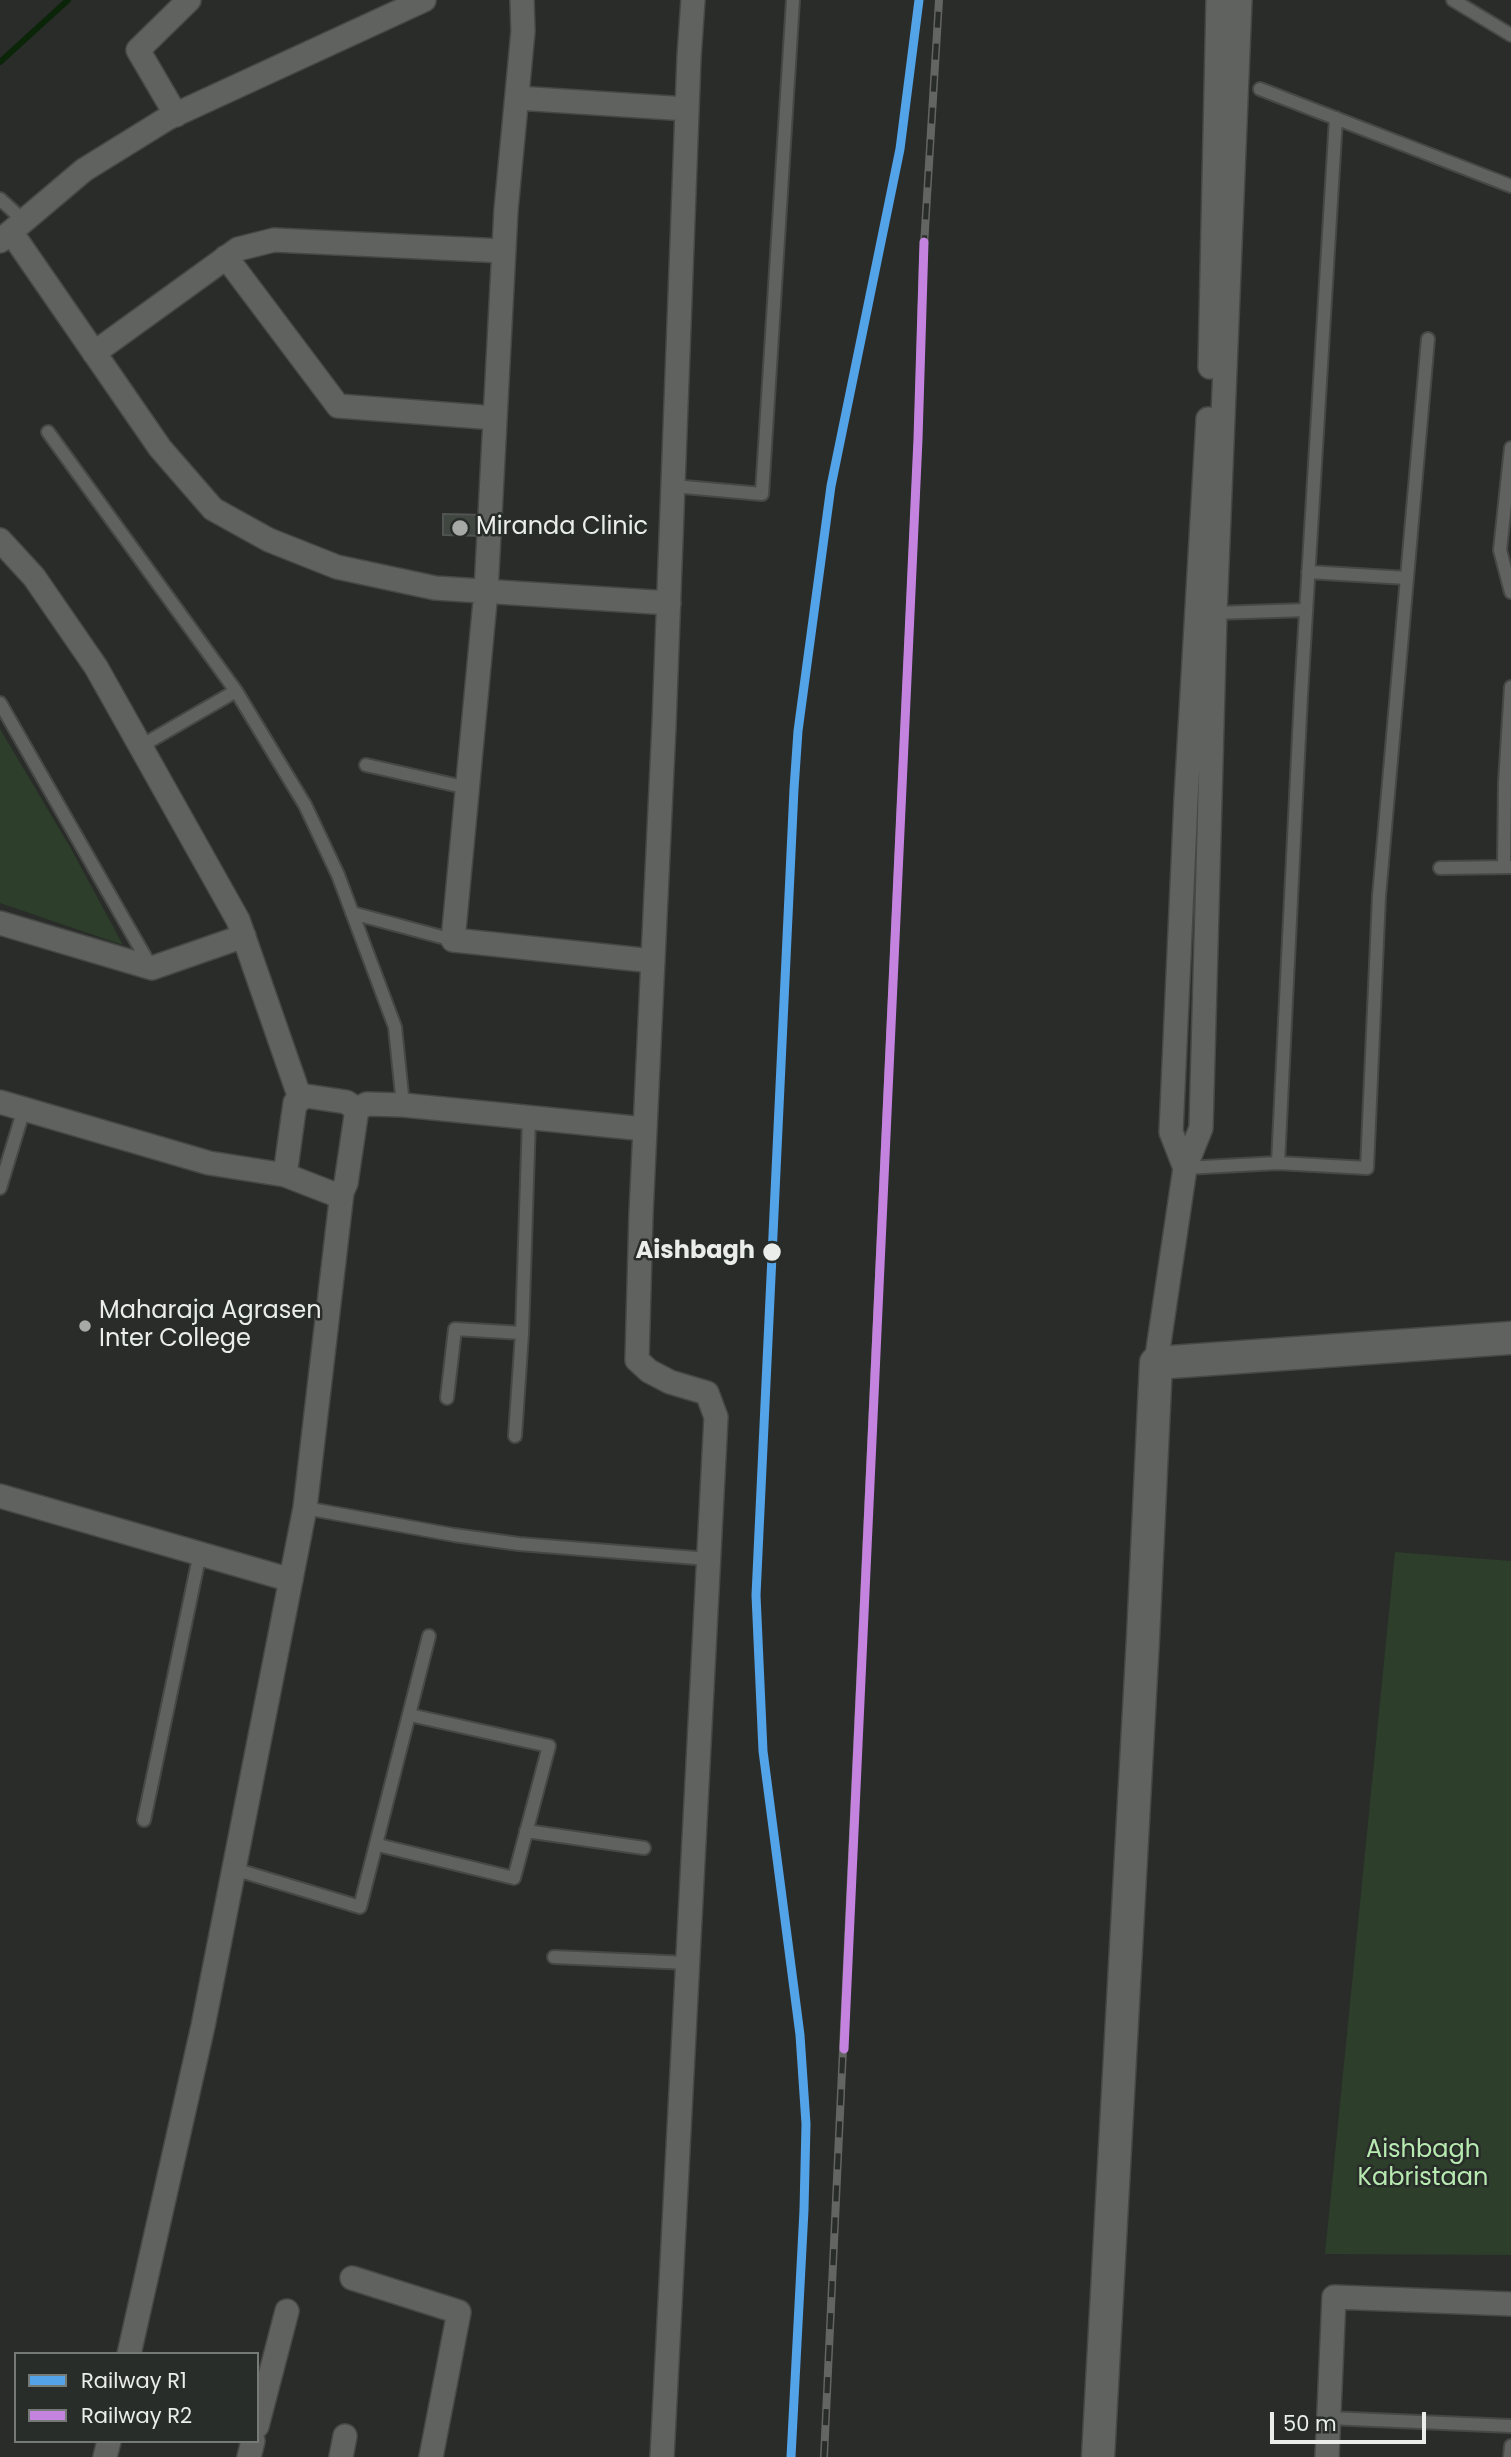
<!DOCTYPE html>
<html>
<head>
<meta charset="utf-8">
<style>
	body { margin:0 }
	#map { position:relative; width:1511px; height:2457px; overflow:hidden; background:#2a2c2a; font-family:Poppins,sans-serif }
	canvas { display:block }
	.legend { position:absolute; left:14px; top:2352px; width:245px; height:91px; box-sizing:border-box; background:#292d29; border:2px solid #767a76; margin:0; padding:9px 12px; list-style:none; font-size:21px; color:#eaedea }
	.legend li { display:flex; align-items:center; gap:14px; height:35px }
	.legend b { width:35px; border:2px solid #767a76 }
	.scale { position:absolute; left:1270px; top:2412px; width:156px; height:32px; box-sizing:border-box; border:4px solid #eaedea; border-top:0; padding-left:9px; font-size:21px; line-height:24px; white-space:nowrap; color:#eaedea; -webkit-text-stroke:5px #292d29; paint-order:stroke }
</style>
</head>
<body>
<div id="map">
<canvas width="1511" height="2457"></canvas>
<ul class="legend">
<li><b style="height:9px;background:#53a3e8"></b>Railway R1</li>
<li><b style="height:9px;background:#c483df"></b>Railway R2</li>
</ul>
<div class="scale">50 m</div>
</div>
<script>
const ctx = document.querySelector('canvas').getContext('2d');
ctx.lineJoin = 'round';
function fill(path, color) { ctx.fillStyle = color; ctx.fill(path, 'evenodd'); }
const toPath = rows => new Path2D(rows.map(r => 'M' + r).join(''));
function trace(path, color, width, dash) { ctx.strokeStyle = color; ctx.lineWidth = width; ctx.lineCap = dash ? 'butt' : 'round'; ctx.setLineDash(dash || []); ctx.stroke(path); }
function label(font, color, halo, rows, align = 'center') {
  ctx.font = font + ' Poppins,sans-serif'; ctx.lineWidth = 5; ctx.setLineDash([]); ctx.textBaseline = 'middle'; ctx.strokeStyle = halo; ctx.fillStyle = color; for (const [text, x, y, turn = 0] of rows) {
    ctx.save(); ctx.translate(x, y); ctx.rotate((+turn || 0) * Math.PI / 180); ctx.textAlign = isNaN(turn) ? turn : align; if (halo) ctx.strokeText(text, 0, 0); ctx.fillText(text, 0, 0); ctx.restore();
  }
}
const green = toPath([
	[0,729,70,847,123,945,0,903],
	[1395,1552,1511,1561,1511,2255,1325,2254]
]);
const stream = toPath([
	[0,62,68,0]
]);
const building = toPath([
	[443,514,488,515,487,536,443,535,443,514]
]);
const lane = toPath([
	[1453,0,1511,35],
	[1260,89,1511,186],
	[0,199,24,221],
	[48,432,236,691,305,805,338,875,395,1027,403,1105],
	[1511,448,1500,550,1511,592],
	[673,486,762,494,793,0],
	[1308,572,1407,578],
	[1215,613,1306,610],
	[0,703,151,967],
	[141,746,236,691],
	[366,765,468,788],
	[1504,866,1505,783,1511,687],
	[1440,868,1510,867],
	[352,913,453,940],
	[1278,1163,1301,695,1336,118],
	[1185,1168,1278,1163,1367,1168,1379,896,1428,339],
	[0,1188,24,1109],
	[447,1398,455,1329,522,1333],
	[515,1436,522,1333,529,1119],
	[305,1508,454,1535,519,1544,709,1559],
	[144,1820,200,1553],
	[526,1831,644,1848],
	[378,1845,514,1878,549,1746,410,1715],
	[234,1869,360,1907,429,1636],
	[554,1957,688,1963],
	[1329,2418,1511,2426],
	[1510,2457,1511,2446]
]);
const street = toPath([
	[522,0,523,31,506,210,486,591,453,940,653,961],
	[517,98,687,109],
	[176,115,138,50,189,0],
	[11,232,160,448,213,509,269,540,337,567,435,588,669,603],
	[0,241,84,170,168,118,424,0],
	[226,257,338,406,495,418],
	[94,353,238,249,274,240,504,251],
	[1210,367,1218,0],
	[0,540,34,577,96,667,238,920,300,1098],
	[0,923,152,968,244,936],
	[0,1102,209,1163,285,1175,334,1194,342,1192],
	[357,1109,367,1104,403,1105,645,1129],
	[1185,1168,1171,1132,1186,799,1208,419],
	[285,1175,295,1103,306,1096,346,1102,357,1109],
	[1156,1363,1185,1168,1201,1128,1215,613,1240,0],
	[0,1496,291,1580],
	[352,2278,459,2312,431,2457],
	[129,2354,203,2026,305,1508,342,1192,346,1183,357,1109],
	[257,2426,287,2311],
	[105,2457,109,2441],
	[249,2457,253,2441],
	[341,2457,345,2436],
	[662,2457,716,1417,707,1393,670,1382,649,1371,637,1360,641,1214,664,725,689,57,693,0],
	[1327,2457,1334,2297,1511,2304]
]);
const secondary = toPath([
	[1098,2457,1143,1638,1156,1363,1511,1338]
]);
const rail = toPath([
	[824,2457,918,439,923,262,939,0]
]);
const rail1 = toPath([
	[791,2457,804,2210,806,2124,800,2035,763,1751,756,1595,794,789,798,731,831,486,900,149,919,0]
]);
const rail2 = toPath([
	[844,2049,918,439,924,242]
]);
const markers = [
	[460,528,9,"#a7a9a7"],
	[772,1252,10,"#eaedea"],
	[85,1326,7,"#a7a9a7"]
];
const poiNames = [
	["Miranda Clinic",476,528],
	["Maharaja Agrasen",99,1312],
	["Inter College",99,1340]
];
const stopNames = [
	["Aishbagh",755,1252]
];
const parkNames = [
	["Aishbagh",1423,2151],
	["Kabristaan",1423,2179]
];
fill(green, '#2d3e2b');
trace(stream, '#0a2508', 6);
fill(building, '#404740');
trace(building, '#525452', 2);
trace(lane, '#464846', 16);
trace(street, '#464846', 26);
trace(secondary, '#464846', 35);
trace(lane, '#606260', 12);
trace(street, '#606260', 23);
trace(secondary, '#606260', 32);
trace(rail, '#636563', 8);
trace(rail, '#292d29', 5, [16]);
trace(rail1, '#53a3e8', 9);
trace(rail2, '#c483df', 9);
for (const [x, y, r, color] of markers) { const dot = new Path2D(); dot.arc(x, y, r, 0, 2 * Math.PI); ctx.fillStyle = color; ctx.fill(dot); trace(dot, '#292d29', 2.5); }
label('24px', '#eaedea', '#292d29', poiNames, 'left');
label('bold 24px', '#eaedea', '#292d29', stopNames, 'right');
label('24px', '#b7eab0', '#292d29', parkNames);
</script>
</body>
</html>
